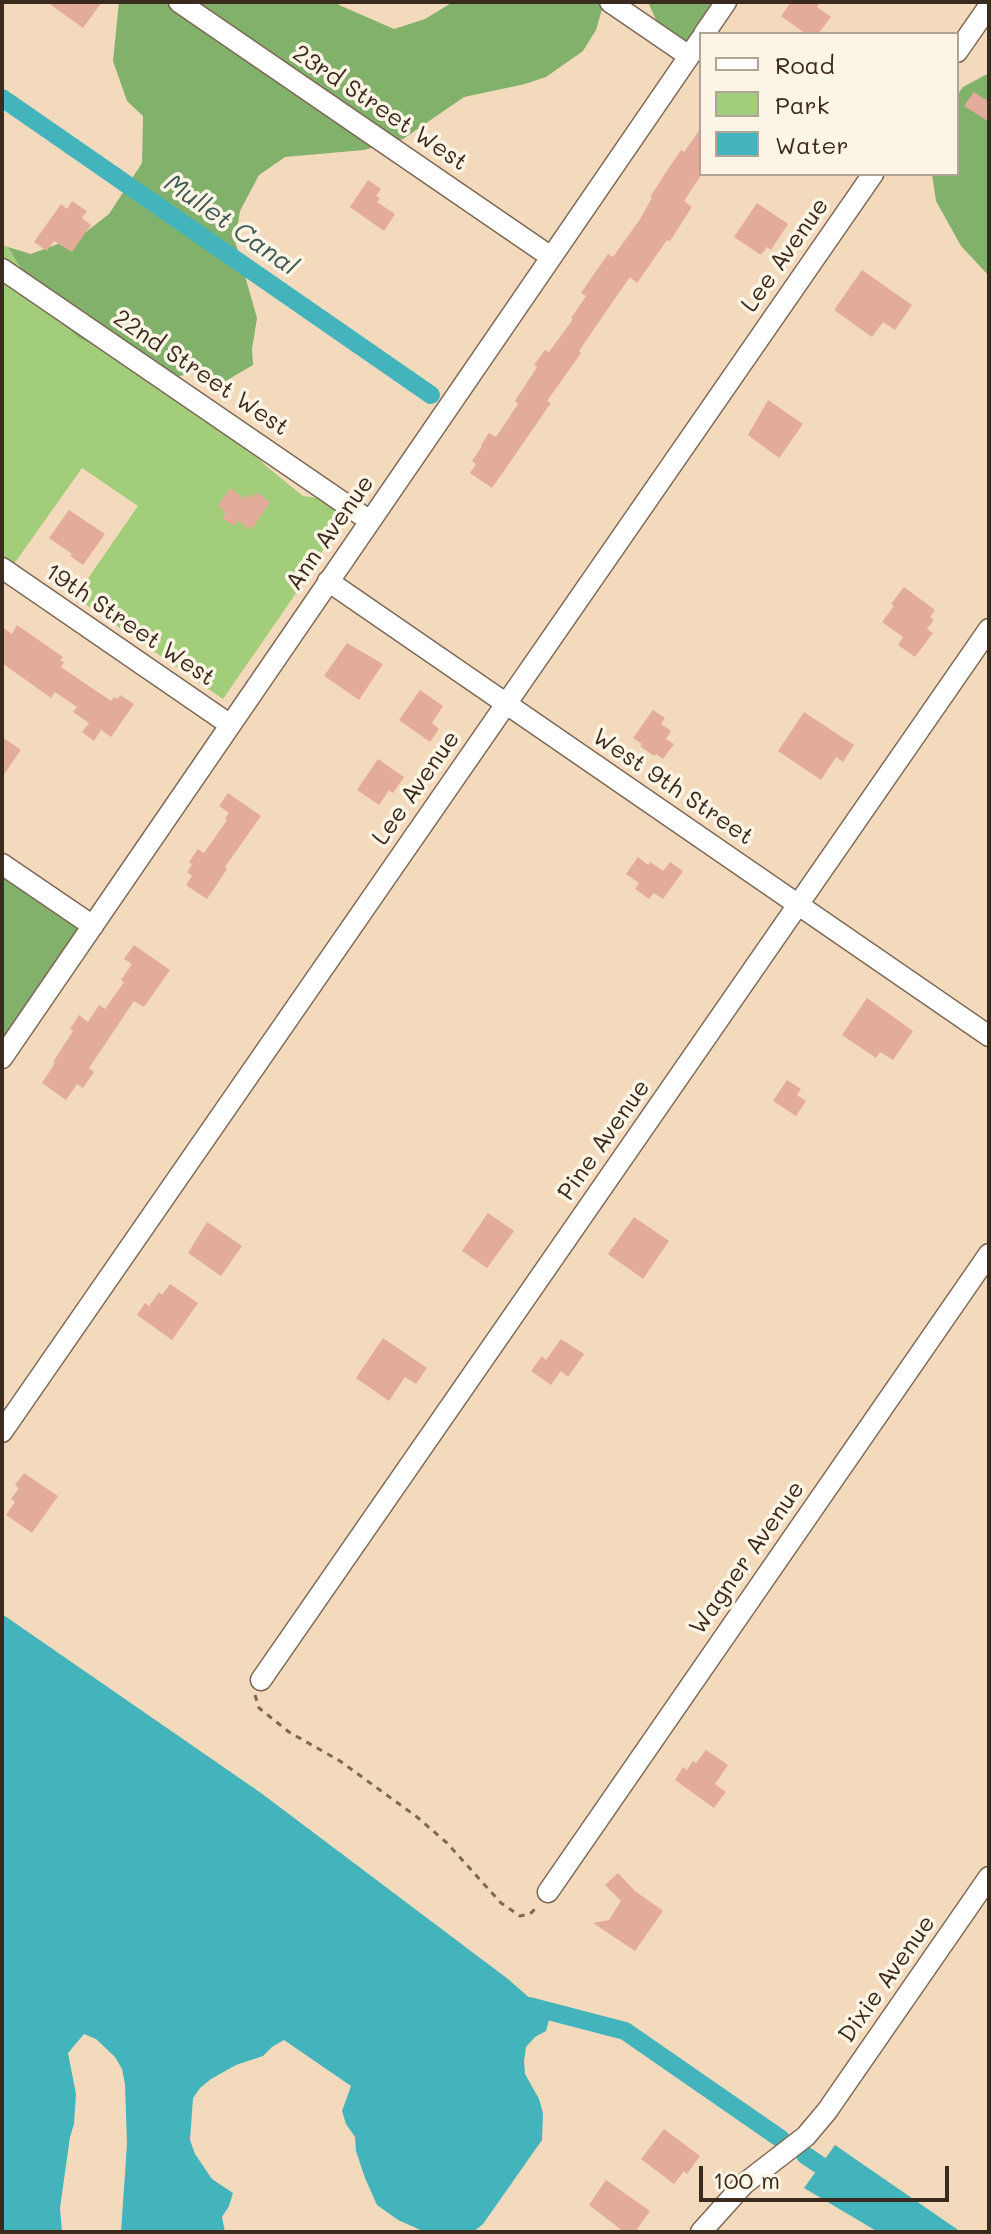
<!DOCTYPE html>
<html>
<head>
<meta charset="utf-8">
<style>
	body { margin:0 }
	#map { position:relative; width:991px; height:2234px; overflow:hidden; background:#f4dabc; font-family:Mali,sans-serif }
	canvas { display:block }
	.frame { position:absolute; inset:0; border:4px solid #3b2a1e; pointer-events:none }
	.legend { position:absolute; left:699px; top:32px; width:260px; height:144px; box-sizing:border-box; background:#fcf5e5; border:2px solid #afa495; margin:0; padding:10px 14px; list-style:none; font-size:24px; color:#3b2a1e }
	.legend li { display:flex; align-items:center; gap:16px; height:40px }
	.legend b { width:40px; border:2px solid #afa495 }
	.scale { position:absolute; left:699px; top:2166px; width:250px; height:36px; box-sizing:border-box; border:4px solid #3b2a1e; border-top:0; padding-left:10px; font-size:24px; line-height:28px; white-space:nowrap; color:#3b2a1e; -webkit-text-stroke:6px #fcf5e5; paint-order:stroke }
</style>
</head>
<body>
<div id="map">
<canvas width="991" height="2234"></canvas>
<div class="frame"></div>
<ul class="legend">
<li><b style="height:10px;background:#fff"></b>Road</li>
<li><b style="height:22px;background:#a2ce7b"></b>Park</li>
<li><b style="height:22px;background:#44b4bc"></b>Water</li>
</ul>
<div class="scale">100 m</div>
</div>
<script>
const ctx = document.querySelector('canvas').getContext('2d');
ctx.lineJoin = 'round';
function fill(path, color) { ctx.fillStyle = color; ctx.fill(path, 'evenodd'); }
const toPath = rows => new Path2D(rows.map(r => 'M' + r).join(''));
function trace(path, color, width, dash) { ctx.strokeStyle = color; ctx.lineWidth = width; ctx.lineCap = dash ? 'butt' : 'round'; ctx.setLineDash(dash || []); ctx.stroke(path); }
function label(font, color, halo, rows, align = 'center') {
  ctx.font = font + ' Mali,sans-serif'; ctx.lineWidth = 7; ctx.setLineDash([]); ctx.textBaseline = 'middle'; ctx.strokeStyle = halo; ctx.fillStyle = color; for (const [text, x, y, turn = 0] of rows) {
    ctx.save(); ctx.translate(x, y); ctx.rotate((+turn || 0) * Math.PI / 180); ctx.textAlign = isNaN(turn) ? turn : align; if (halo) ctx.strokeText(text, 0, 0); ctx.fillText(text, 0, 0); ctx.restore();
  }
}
const green = toPath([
	[2,245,8,247,42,304,246,444,266,466,303,496,350,502,308,576,223,699,75,597,138,506,82,468,2,581]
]);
const forest = toPath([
	[119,2,337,2,339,5,394,29,425,19,453,2,604,2,596,30,583,51,546,77,525,84,464,97,403,139,364,150,285,157,259,175,240,211,235,241,257,318,252,349,253,365,224,382,198,371,169,379,79,338,42,304,8,247,31,254,82,235,109,214,142,163,143,116,127,101,113,61],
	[648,2,730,2,686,62,661,31],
	[989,73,989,276,961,246,936,201,932,174,957,174,957,95,963,87],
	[2,877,87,932,2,1056]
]);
const water = toPath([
	[2,1614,261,1793,508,1979,550,2016,546,2031,535,2037,526,2047,524,2061,525,2074,539,2099,543,2113,542,2140,483,2224,473,2232,425,2232,398,2220,377,2205,365,2178,356,2151,355,2137,346,2124,342,2111,351,2086,284,2040,272,2047,263,2056,236,2065,211,2079,200,2088,193,2098,190,2140,195,2154,212,2179,233,2193,229,2206,222,2217,225,2232,121,2232,127,2144,125,2084,122,2069,115,2057,96,2039,84,2034,68,2053,76,2094,74,2124,70,2137,60,2208,62,2232,2,2232],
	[835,2145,961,2232,878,2232,804,2188]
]);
const canal = toPath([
	[2,98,431,395],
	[529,2006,625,2031,781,2139],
	[805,2155,839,2178]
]);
const building = toPath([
	[47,2,102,2,83,28],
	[791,2,821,2,817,7,831,17,818,34,806,34,781,16],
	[974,92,989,102,989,122,964,106],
	[701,128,701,175,684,201,692,207,670,241,667,240,637,283,630,277,618,294,579,351,581,353,547,401,551,403,492,488,470,473,476,464,472,461,482,446,481,445,489,433,496,437,518,404,515,401,537,367,534,365,545,350,549,352,573,319,571,318,586,296,581,293,608,254,613,257,640,219,652,198,650,197,670,166,681,150,684,152],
	[368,180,381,189,376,196,380,198,377,202,395,214,384,231,350,207],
	[72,201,87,211,82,218,91,225,72,252,54,241,47,251,34,242,61,204,67,209],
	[757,203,788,224,771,250,767,247,761,255,734,237],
	[862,270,912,305,895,330,883,322,872,337,834,310],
	[768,400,803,424,779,458,748,435],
	[230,488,245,499,248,494,253,497,256,492,270,502,251,530,238,521,234,526,222,518,226,512,218,506],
	[69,510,105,534,83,565,70,556,72,554,49,538],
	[904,587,935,610,930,617,934,620,927,629,933,633,915,657,898,645,903,637,882,622,894,606,891,604],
	[17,625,63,657,60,660,64,662,61,667,111,701,114,697,118,699,120,695,134,704,111,737,101,730,94,741,82,732,89,723,73,712,77,707,55,692,51,698,2,663,2,627,12,634],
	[347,643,383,664,359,700,324,676],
	[420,690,443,706,432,723,439,729,430,742,399,720],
	[653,710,665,718,661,724,671,731,666,739,674,744,663,759,656,754,654,756,640,746,642,744,633,738],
	[804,712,854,745,843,762,836,757,821,780,778,751],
	[2,737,21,750,2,777],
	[378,759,404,777,393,793,389,790,379,805,357,790],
	[228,793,261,816,225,867,227,869,207,899,186,885,192,876,187,872,192,865,189,862,198,849,204,853,227,820,225,818,229,813,219,806],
	[638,857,648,865,650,862,663,871,670,862,683,871,663,899,654,893,649,899,635,889,639,883,626,874],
	[134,945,170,970,144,1007,134,1001,89,1068,94,1072,83,1088,77,1084,66,1100,42,1083,55,1063,53,1062,73,1031,70,1029,79,1015,88,1022,99,1005,105,1009,124,982,121,980,132,964,124,959],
	[867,998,913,1031,893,1060,880,1052,876,1058,842,1035],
	[787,1080,801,1089,797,1095,806,1101,796,1116,773,1101],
	[488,1213,514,1231,487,1268,462,1251],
	[634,1217,669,1241,643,1279,608,1254],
	[207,1222,242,1246,221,1276,188,1253],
	[170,1284,198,1303,172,1340,137,1315,145,1303,149,1306,159,1292,162,1295],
	[383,1338,427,1368,416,1384,405,1377,389,1401,356,1378],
	[561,1339,584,1354,568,1377,561,1371,551,1385,531,1371,542,1356,546,1360],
	[24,1473,58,1496,32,1533,6,1515,15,1502,11,1499,19,1488,15,1485],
	[706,1750,728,1765,715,1784,726,1792,714,1808,675,1780,683,1767,687,1770,693,1761,696,1763],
	[618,1873,635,1891,663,1911,635,1951,593,1923,609,1920,621,1901,605,1885],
	[664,2129,700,2156,687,2174,684,2171,674,2184,641,2159],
	[606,2180,650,2211,635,2232,624,2232,589,2205]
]);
const path = toPath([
	[255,1695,259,1708,289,1732,340,1761,417,1817,447,1843,501,1903,520,1916,530,1914,537,1907]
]);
const minor = toPath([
	[179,2,551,257],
	[610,2,689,56],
	[704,34,726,2],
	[957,52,989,6],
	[2,269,370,521],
	[2,568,229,724],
	[328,581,989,1036],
	[2,864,93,926],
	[2,1058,701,39],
	[2,1432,873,174],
	[261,1680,989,629],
	[548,1892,989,1254],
	[701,2232,744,2184,806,2136,827,2111,989,1877]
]);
const streetNames = [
	["23rd Street West",380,108,34],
	["Lee Avenue",785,255,-55],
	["22nd Street West",201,373,34],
	["Ann Avenue",330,533,-55],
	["19th Street West",130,625,34],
	["West 9th Street",673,787,34],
	["Lee Avenue",416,788,-55],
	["Pine Avenue",604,1140,-55],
	["Wagner Avenue",747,1558,-55],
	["Dixie Avenue",887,1979,-55]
];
const waterNames = [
	["Mullet Canal",231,225,35]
];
fill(green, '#a2ce7b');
fill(forest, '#81b16b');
fill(water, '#44b4bc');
trace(canal, '#44b4bc', 18);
fill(building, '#e3ab9a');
trace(minor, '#7c6855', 23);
trace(path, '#7c6855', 3, [6, 6]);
trace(minor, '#fff', 20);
label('24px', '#3b2a1e', '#fcf5e5', streetNames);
label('italic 26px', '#3e5a55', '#fcf5e5', waterNames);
</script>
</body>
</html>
